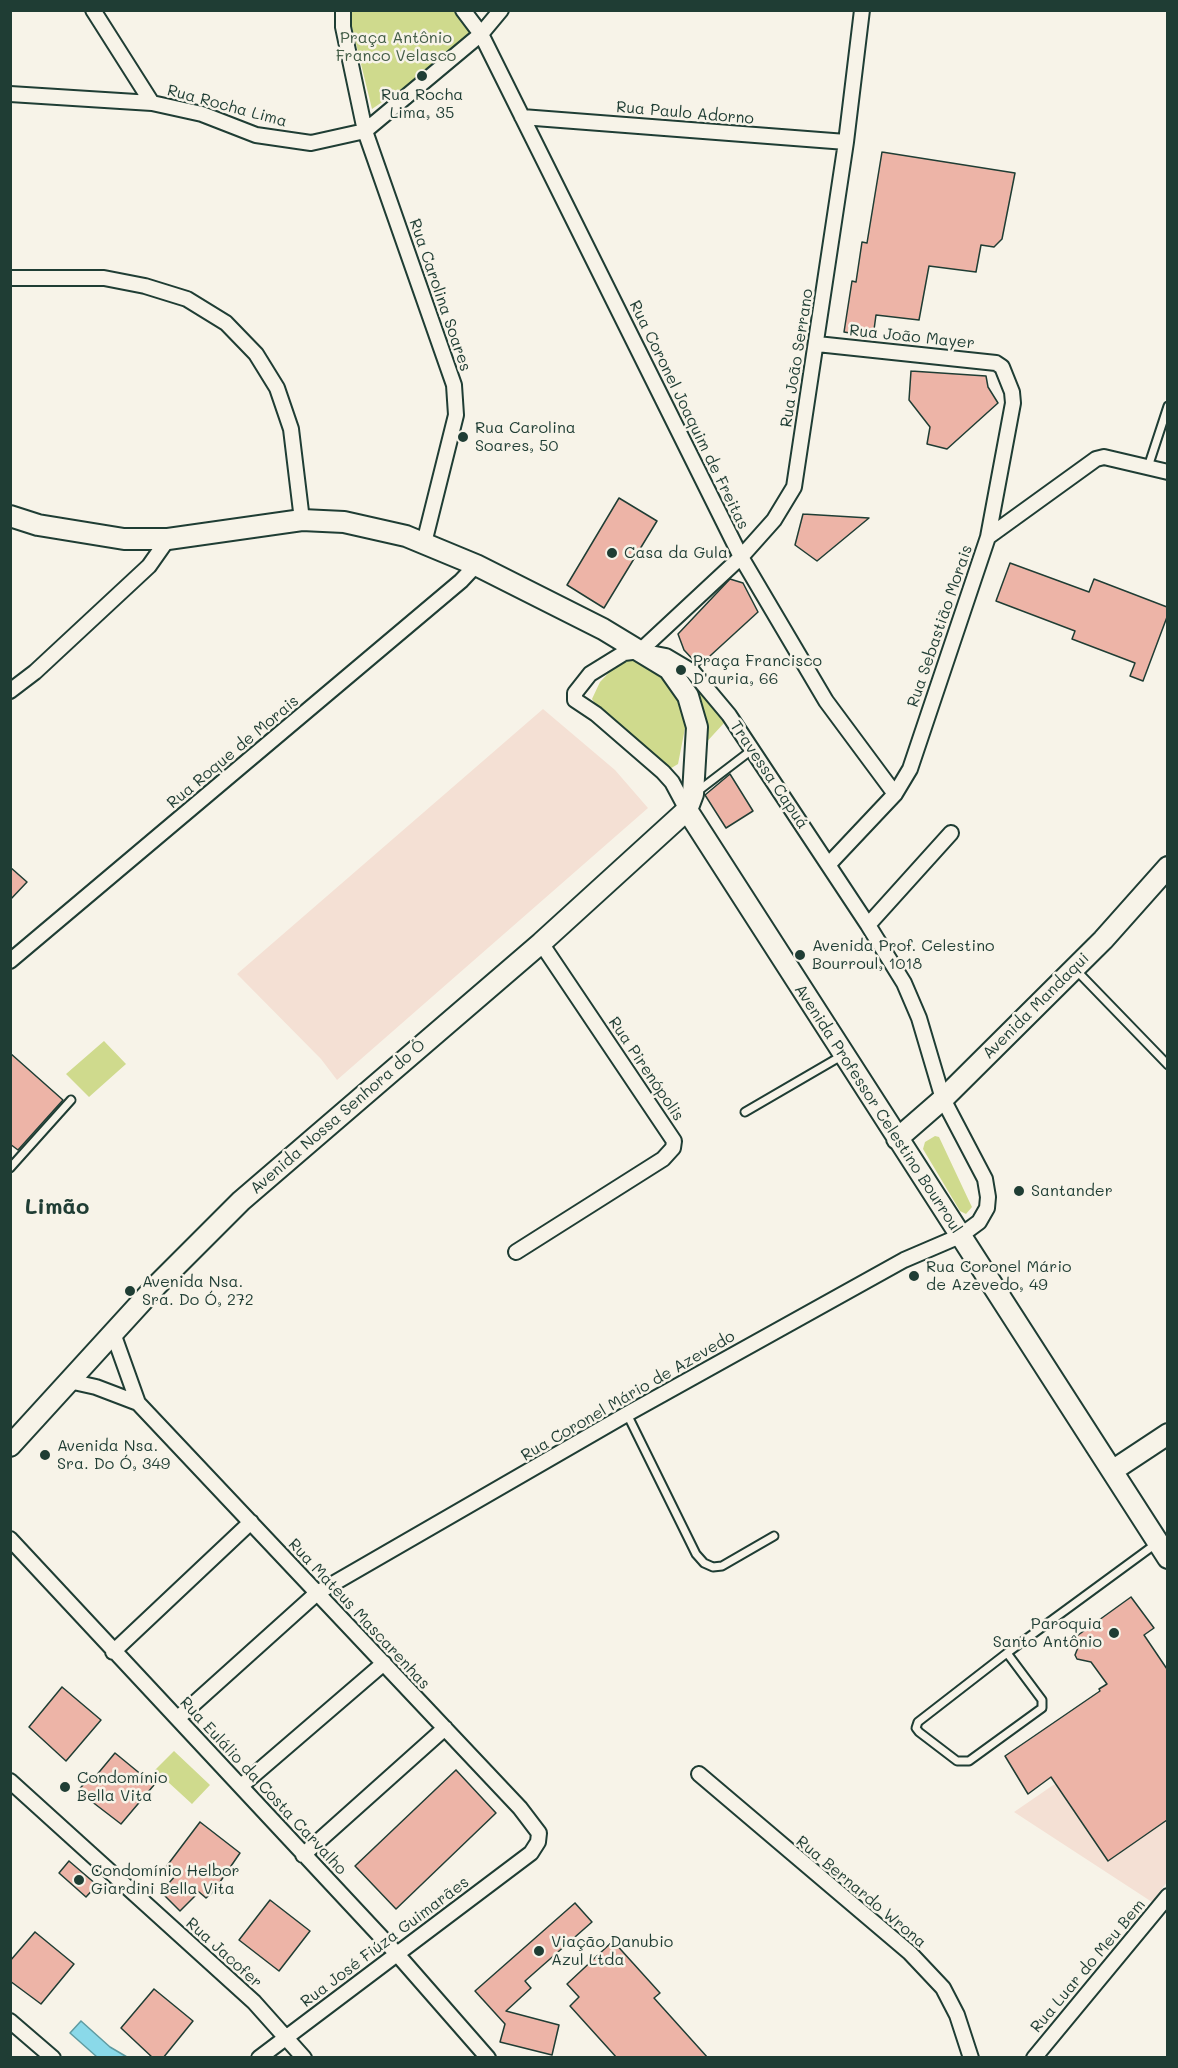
<!DOCTYPE html>
<html>
<head>
<meta charset="utf-8">
<style>
	body { margin:0 }
	#map { position:relative; width:1178px; height:2068px; overflow:hidden; background:#f7f3e8; font-family:Mali,sans-serif }
	canvas { display:block }
	.frame { position:absolute; inset:0; border:12px solid #1f3d34; pointer-events:none }
</style>
</head>
<body>
<div id="map">
<canvas width="1178" height="2068"></canvas>
<div class="frame"></div>
</div>
<script>
const ctx = document.querySelector('canvas').getContext('2d');
ctx.lineJoin = 'round';
function fill(path, color) { ctx.fillStyle = color; ctx.fill(path, 'evenodd'); }
const toPath = rows => new Path2D(rows.map(r => 'M' + r).join(''));
function trace(path, color, width, dash) { ctx.strokeStyle = color; ctx.lineWidth = width; ctx.lineCap = dash ? 'butt' : 'round'; ctx.setLineDash(dash || []); ctx.stroke(path); }
function label(font, color, halo, rows, align = 'center') {
  ctx.font = font + ' Mali,sans-serif'; ctx.lineWidth = 5; ctx.setLineDash([]); ctx.textBaseline = 'middle'; ctx.strokeStyle = halo; ctx.fillStyle = color; for (const [text, x, y, turn = 0] of rows) {
    ctx.save(); ctx.translate(x, y); ctx.rotate((+turn || 0) * Math.PI / 180); ctx.textAlign = isNaN(turn) ? turn : align; if (halo) ctx.strokeText(text, 0, 0); ctx.fillText(text, 0, 0); ctx.restore();
  }
}
const built = toPath([
	[543,709,615,770,648,808,337,1080,321,1059,237,974],
	[1167,1707,1167,1882,1152,1902,1014,1812]
]);
const green = toPath([
	[351,11,455,11,474,34,442,61,372,109,351,23],
	[633,657,672,682,687,718,678,764,668,770,601,712,592,699,600,682,621,660],
	[681,670,690,673,724,723,702,747],
	[104,1041,126,1064,89,1097,66,1074],
	[935,1136,939,1137,970,1203,972,1207,966,1214,960,1211,923,1149,925,1142],
	[174,1751,210,1785,192,1804,155,1770]
]);
const water = toPath([
	[81,2021,110,2047,127,2057,97,2057,70,2033,81,2021]
]);
const building = toPath([
	[882,152,1015,173,1002,239,994,247,981,245,976,272,929,266,919,320,876,315,873,337,844,332,852,281,856,282,862,242,867,243,882,152],
	[911,371,986,376,988,387,998,403,947,449,927,444,930,427,909,400,911,371],
	[619,498,657,521,604,608,567,585,619,498],
	[803,514,869,518,817,561,795,545,803,514],
	[1010,563,1089,592,1094,579,1167,607,1167,617,1143,681,1130,676,1135,663,1072,639,1075,631,996,601,1010,563],
	[730,579,743,583,758,612,699,666,684,650,678,634,730,579],
	[730,774,753,811,726,828,705,795,730,774],
	[10,867,27,882,10,900,10,867],
	[10,1053,63,1100,18,1150,10,1144,10,1053],
	[1131,1597,1154,1628,1144,1635,1167,1669,1167,1820,1108,1861,1051,1777,1028,1794,1005,1756,1100,1691,1099,1689,1107,1684,1091,1662,1077,1659,1075,1655,1079,1645,1074,1638,1131,1597],
	[62,1687,101,1720,66,1761,29,1727,62,1687],
	[115,1753,154,1785,121,1824,78,1791,87,1780,90,1783,115,1753],
	[456,1770,496,1813,396,1909,355,1866,456,1770],
	[200,1822,240,1853,213,1892,206,1898,199,1892,180,1911,161,1892,176,1875,166,1867,200,1822],
	[69,1861,97,1885,86,1897,59,1873,69,1861],
	[270,1900,310,1931,279,1971,239,1940,270,1900],
	[575,1903,592,1922,525,1981,531,1988,506,2011,559,2025,552,2055,500,2042,505,2024,475,1991,575,1903],
	[35,1932,74,1964,41,2004,10,1981,10,1961,35,1932],
	[613,1941,660,1993,654,1998,708,2058,617,2058,570,2006,579,1997,567,1984,613,1941],
	[154,1989,193,2021,163,2058,153,2058,121,2028,154,1989]
]);
const service = toPath([
	[1148,467,1168,406],
	[698,791,753,749],
	[1076,970,1168,1065],
	[745,1112,843,1055],
	[10,1168,71,1100],
	[627,1414,696,1554,704,1563,713,1567,722,1566,774,1536],
	[1007,1653,1042,1700,1042,1708,969,1761,957,1761,919,1732,916,1728,918,1722,1007,1653,1157,1543]
]);
const minor = toPath([
	[93,10,152,103,202,114,256,135,311,143,365,131,481,34,501,10],
	[343,10,343,27,365,131,454,385,456,415,424,543],
	[463,10,481,34,741,557,826,701,895,794],
	[10,94,152,103],
	[522,117,846,142],
	[10,278,104,278,145,286,187,299,226,323,256,354,277,388,291,429,302,520],
	[817,344,996,363,1002,367,1012,392,1013,403,988,537],
	[640,651,741,557,774,520,794,487,846,142,862,10],
	[10,691,35,672,149,566,168,539],
	[829,864,895,794,910,769,988,537,1096,459,1104,457,1168,472],
	[868,925,951,833],
	[10,961,461,581,476,565],
	[516,1252,663,1159,673,1148,674,1141,541,943],
	[113,1333,138,1403,520,1808,539,1833,538,1842,531,1853,259,2058],
	[69,1381,96,1387,138,1403],
	[10,1539,397,1954,488,2058],
	[113,1652,251,1522],
	[178,1718,317,1593,627,1414,904,1260,960,1236,979,1222,987,1208,988,1197,985,1179,943,1099,919,1018,904,983,868,925,729,715,693,672,666,656,640,651,624,653,590,674,575,693,575,700,596,714,663,772,672,782,687,810],
	[699,1774,910,1953,943,1988,957,2015,971,2058],
	[10,1781,254,2002,304,2058],
	[241,1786,384,1663],
	[303,1855,445,1728],
	[10,2021,53,2058],
	[1034,2058,1168,1896]
]);
const secondary = toPath([
	[10,516,38,525,124,539,168,539,302,520,344,522,406,536,476,565,603,629,669,669,688,696,697,727,693,794,687,810,541,943,241,1201,157,1285,10,1446],
	[687,810,1168,1558],
	[897,1139,943,1099,1103,940,1168,867],
	[1112,1471,1168,1434]
]);
const markers = [
	[422,76,6,"#1f3d34"],
	[463,437,6,"#1f3d34"],
	[612,553,6,"#1f3d34"],
	[681,670,6,"#1f3d34"],
	[800,955,6,"#1f3d34"],
	[1019,1191,6,"#1f3d34"],
	[914,1276,6,"#1f3d34"],
	[130,1291,6,"#1f3d34"],
	[45,1455,6,"#1f3d34"],
	[1114,1633,6,"#1f3d34"],
	[65,1787,6,"#1f3d34"],
	[79,1880,6,"#1f3d34"],
	[539,1951,6,"#1f3d34"]
];
const parkNames = [
	["Praça Antônio",396,38],
	["Franco Velasco",396,56]
];
const poiNames = [
	["Rua Rocha",422,95,"center"],
	["Lima, 35",422,113,"center"],
	["Rua Carolina",475,428],
	["Soares, 50",475,446],
	["Casa da Gula",624,553],
	["Praça Francisco",693,661],
	["D'auria, 66",693,679],
	["Avenida Prof. Celestino",812,946],
	["Bourroul, 1018",812,964],
	["Santander",1031,1191],
	["Rua Coronel Mário",926,1267],
	["de Azevedo, 49",926,1285],
	["Avenida Nsa.",142,1282],
	["Sra. Do Ó, 272",142,1300],
	["Avenida Nsa.",57,1446],
	["Sra. Do Ó, 349",57,1464],
	["Paroquia",1102,1624,"right"],
	["Santo Antônio",1102,1642,"right"],
	["Condomínio",77,1778],
	["Bella Vita",77,1796],
	["Condomínio Helbor",91,1871],
	["Giardini Bella Vita",91,1889],
	["Viação Danubio",551,1942],
	["Azul Ltda",551,1960]
];
const streetNames = [
	["Rua Rocha Lima",227,106,15],
	["Rua Paulo Adorno",685,113,5],
	["Rua Carolina Soares",440,295,71],
	["Rua João Mayer",912,337,6],
	["Rua João Serrano",797,358,-81],
	["Rua Coronel Joaquim de Freitas",689,415,64],
	["Rua Sebastião Morais",940,626,-71],
	["Rua Roque de Morais",233,752,-40],
	["Travessa Capuá",769,775,56],
	["Avenida Mandaqui",1036,1006,-45],
	["Rua Pirenópolis",646,1069,56],
	["Avenida Professor Celestino Bourroul",878,1109,57],
	["Avenida Nossa Senhora do Ó",338,1117,-41],
	["Rua Coronel Mário de Azevedo",628,1396,-30],
	["Rua Mateus Mascarenhas",359,1614,47],
	["Rua Eulálio da Costa Carvalho",263,1786,47],
	["Rua Bernardo Wrona",861,1892,40],
	["Rua José Fiúza Guimarães",385,1942,-37],
	["Rua Jacofer",224,1953,42],
	["Rua Luar do Meu Bem",1088,1966,-50]
];
const districtNames = [
	["Limão",57,1207]
];
fill(built, '#f4e0d4');
fill(green, '#cfda8d');
fill(water, '#8ad9e9');
trace(water, '#5f9ba1', 1.5);
fill(building, '#edb4a7');
trace(building, '#1f3d34', 1.5);
trace(service, '#1f3d34', 11);
trace(minor, '#1f3d34', 18);
trace(secondary, '#1f3d34', 24);
trace(service, '#f7f3e8', 7);
trace(minor, '#f7f3e8', 14);
trace(secondary, '#f7f3e8', 20);
for (const [x, y, r, color] of markers) { const dot = new Path2D(); dot.arc(x, y, r, 0, 2 * Math.PI); ctx.fillStyle = color; ctx.fill(dot); trace(dot, '#f7f3e8', 2); }
label('16px', '#425c46', '#f7f3e8', parkNames);
label('16px', '#1f3d34', '#f7f3e8', poiNames, 'left');
label('16px', '#1f3d34', '#f7f3e8', streetNames);
label('bold 22px', '#1f3d34', '#f7f3e8', districtNames);
</script>
</body>
</html>
